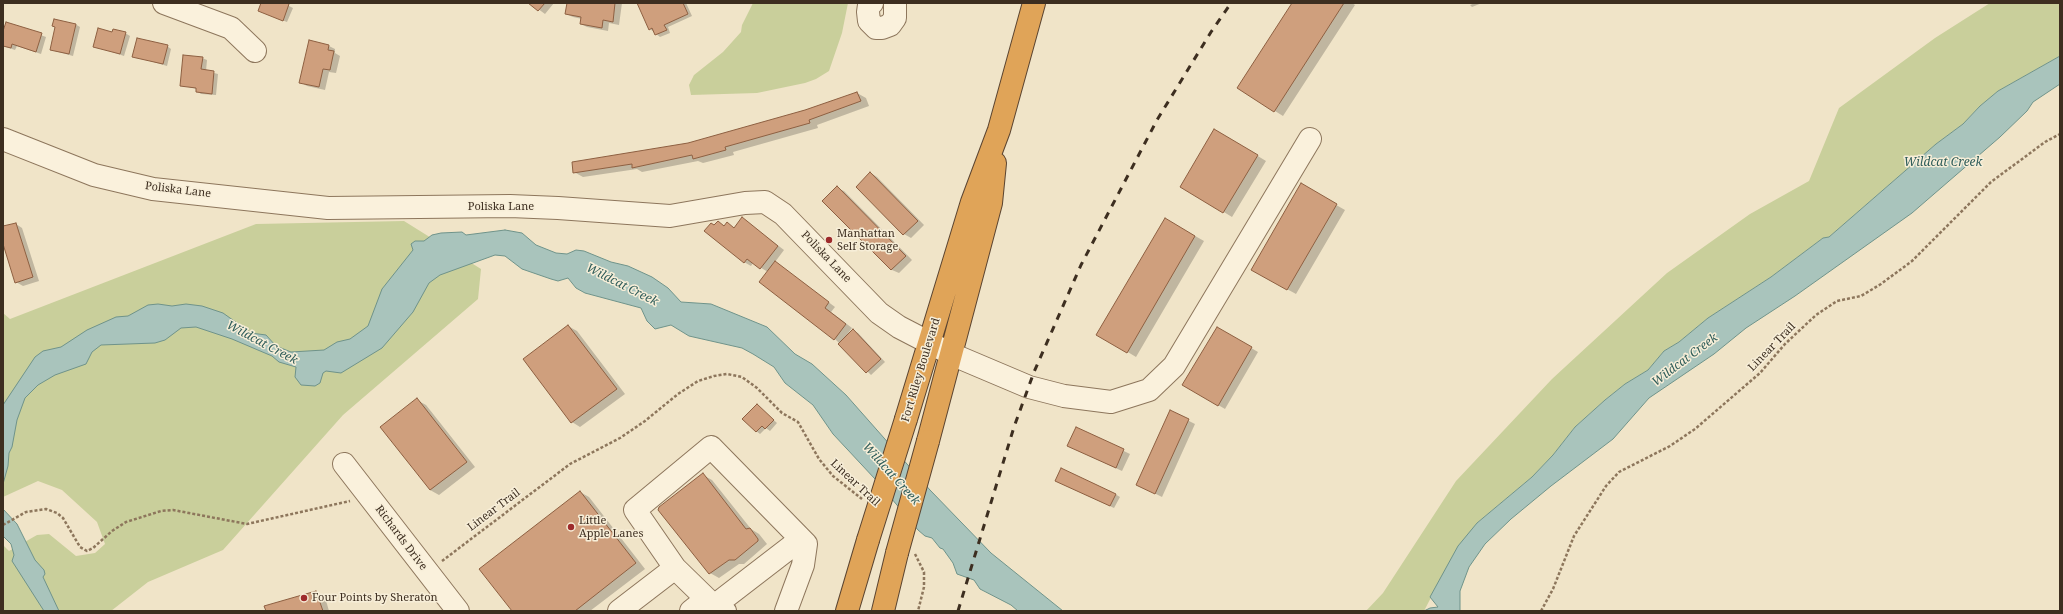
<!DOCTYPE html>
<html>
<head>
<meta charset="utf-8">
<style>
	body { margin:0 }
	#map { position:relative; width:2063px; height:614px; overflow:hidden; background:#f0e4c8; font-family:"Noto Serif",serif }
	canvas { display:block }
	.frame { position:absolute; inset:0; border:4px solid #3d2e20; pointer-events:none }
</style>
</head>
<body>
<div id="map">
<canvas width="2063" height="614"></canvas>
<div class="frame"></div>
</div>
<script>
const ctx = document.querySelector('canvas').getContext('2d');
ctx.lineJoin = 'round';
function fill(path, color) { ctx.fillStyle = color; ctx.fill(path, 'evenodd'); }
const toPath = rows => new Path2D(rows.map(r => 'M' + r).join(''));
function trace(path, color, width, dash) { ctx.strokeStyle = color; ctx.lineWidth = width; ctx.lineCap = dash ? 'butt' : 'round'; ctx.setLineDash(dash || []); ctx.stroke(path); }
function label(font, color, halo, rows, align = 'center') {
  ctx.font = font + ' "Noto Serif",serif'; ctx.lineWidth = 3; ctx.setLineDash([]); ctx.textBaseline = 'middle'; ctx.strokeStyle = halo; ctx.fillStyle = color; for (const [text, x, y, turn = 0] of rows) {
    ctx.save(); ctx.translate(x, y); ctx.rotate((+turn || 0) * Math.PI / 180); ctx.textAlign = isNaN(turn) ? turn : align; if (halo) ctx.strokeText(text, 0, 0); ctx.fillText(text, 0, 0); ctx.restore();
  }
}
const green = toPath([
	[753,3,848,3,842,33,829,71,816,79,805,83,757,93,691,95,689,85,694,75,723,52,741,32,742,25],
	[1990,3,2060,3,2060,56,1998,91,1980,106,1963,124,1936,144,1829,237,1823,238,1771,277,1708,318,1679,342,1664,351,1648,370,1625,384,1605,400,1575,427,1553,455,1532,477,1477,523,1439,582,1424,611,1366,611,1383,593,1456,481,1552,379,1667,273,1750,214,1809,181,1839,108,1935,38],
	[404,221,481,269,478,299,343,415,223,550,148,582,111,611,3,611,3,545,9,551,37,535,49,534,76,556,95,553,105,544,97,522,62,490,38,481,3,497,3,313,10,319,256,224]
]);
const water = toPath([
	[2060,56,2060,84,2033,102,2027,111,2000,137,1912,213,1795,296,1746,328,1714,354,1649,398,1613,439,1551,486,1511,519,1485,544,1469,567,1460,591,1460,611,1424,611,1430,608,1438,607,1430,597,1458,546,1477,523,1532,477,1553,455,1575,427,1605,400,1625,384,1648,370,1664,351,1679,342,1708,318,1771,277,1823,238,1829,237,1936,144,1963,124,1980,106,1998,91,2060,56],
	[505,230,522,233,536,245,556,253,567,254,576,250,584,251,611,262,628,266,652,277,668,288,681,302,711,304,767,327,795,354,812,364,846,395,930,490,991,553,1063,611,1018,611,1011,605,980,589,974,580,957,574,953,563,943,549,940,548,932,538,925,536,918,530,875,479,833,434,813,405,785,383,774,367,753,354,742,348,689,336,671,325,655,329,647,321,641,308,585,293,576,288,568,278,558,281,551,279,522,269,505,256,495,255,440,275,429,283,413,312,382,348,341,373,326,371,323,373,320,383,315,386,301,385,295,377,296,367,279,362,272,356,232,339,196,327,181,328,165,340,155,343,101,345,92,352,86,364,55,375,38,385,25,398,17,420,12,447,9,453,8,466,3,484,3,405,35,357,43,351,61,347,87,330,116,317,128,316,148,305,158,304,172,306,186,304,202,306,223,313,251,333,266,335,276,346,291,352,324,350,337,342,350,339,368,326,382,289,413,250,411,244,415,241,424,241,432,235,441,233,462,232,466,235,505,230],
	[3,509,17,524,35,560,44,570,45,574,43,577,59,611,44,611,12,561,14,555,11,544,3,536,3,509]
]);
const shadow = toPath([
	[262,3,283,3,293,8,287,22,259,11],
	[530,3,554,3,545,14],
	[568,3,622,3,619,25,609,23,608,31,587,27,581,24,582,19,573,17,566,14],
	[638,3,686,3,692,16,668,27,670,33,660,37,650,29],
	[1293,3,1352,3,1355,5,1283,116,1238,88],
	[1475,3,1482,3,1472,7,1470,5],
	[7,23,46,37,41,54,17,46,15,50,3,46,3,34],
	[75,24,80,27,73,56,51,50,56,27],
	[113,33,125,33,130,36,124,56,94,46],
	[167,46,171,49,167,66,133,56],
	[329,46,335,49,335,53,340,56,336,73,329,72,325,90,307,86,300,82],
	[202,58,207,60,206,71,218,74,216,95,201,94,197,91,197,89,181,85],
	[857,93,866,98,869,106,817,125,818,128,733,152,734,155,703,163,698,161,642,172,637,169,583,177,574,172,689,144,805,111],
	[1215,130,1266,161,1232,217,1181,186],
	[871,173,877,177,924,225,911,238,904,234],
	[1301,185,1345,210,1296,294,1252,270],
	[837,188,844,191,912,260,899,273,892,270,824,201],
	[743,219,784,250,775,262,835,307,831,312,852,328,846,336,854,331,858,333,885,362,871,375,768,272,753,263,751,266,744,262,715,226,718,222,725,226,727,224,735,228],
	[1165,219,1204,241,1136,357,1098,334],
	[16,224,22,228,39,281,23,286,16,282,3,240,3,228],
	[568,326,577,331,625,394,580,427,572,422],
	[1217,328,1258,352,1225,409,1184,385],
	[417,400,426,405,475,467,439,495,430,490],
	[757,405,777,423,770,431,766,428,760,434,756,431],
	[1171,412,1195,424,1162,497,1144,488],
	[1076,428,1130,454,1122,471,1068,446],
	[703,475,712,480,751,529,759,534,767,544,744,564,739,564,719,578,710,573,660,508],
	[1060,483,1115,494,1120,497,1114,508],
	[580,492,589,497,645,569,590,611,513,611],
	[316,592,325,597,329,611,267,611]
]);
const building = toPath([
	[261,3,286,3,289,4,283,21,258,11,261,3],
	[528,3,545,3,538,11,528,3],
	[567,3,615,3,613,22,603,20,602,28,580,24,581,17,565,14,567,3],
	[637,3,683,3,688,14,664,25,667,30,655,35,652,28,649,30,637,3],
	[1292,3,1344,3,1274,112,1237,88,1292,3],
	[54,19,76,24,69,54,50,50,55,27,52,26,54,19],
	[6,22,42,33,36,52,12,44,11,48,3,46,3,31,6,22],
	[98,28,112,32,113,29,126,32,120,54,93,47,98,28],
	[137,38,168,45,163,64,132,57,137,38],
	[309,40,329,45,328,50,334,51,330,70,323,69,319,87,299,83,309,40],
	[183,55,203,57,201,69,214,71,212,94,196,92,196,88,180,86,183,55],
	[857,92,861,101,809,120,810,123,725,147,726,150,693,159,692,155,632,168,632,164,573,173,572,162,688,143,805,110,857,92],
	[1214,129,1258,155,1223,213,1180,187,1214,129],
	[870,172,918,221,903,235,856,187,870,172],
	[1301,183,1337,204,1287,290,1251,270,1301,183],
	[837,186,906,256,891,270,822,201,837,186],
	[742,217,778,246,760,269,747,259,744,263,704,231,711,223,714,225,718,221,724,226,727,222,734,228,742,217],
	[1165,218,1195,236,1127,353,1096,335,1165,218],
	[16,223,33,277,15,283,3,244,3,226,16,223],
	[775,261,829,302,825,308,846,324,834,340,759,282,775,261],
	[568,325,617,389,571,423,523,359,568,325],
	[1217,327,1252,347,1218,406,1182,385,1217,327],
	[853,329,881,359,866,373,838,344,853,329],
	[417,398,467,462,430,490,380,427,417,398],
	[757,404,774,420,765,429,762,426,756,432,742,419,757,404],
	[1170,410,1189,419,1155,494,1136,485,1170,410],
	[1076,427,1124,449,1116,468,1067,446,1076,427],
	[1061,468,1116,494,1110,506,1055,481,1061,468],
	[703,473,746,529,750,528,758,539,758,541,735,560,729,560,709,574,658,510,659,507,703,473],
	[580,491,636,563,575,611,512,611,479,569,580,491],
	[316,591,323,611,266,611,264,606,316,591]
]);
const path = toPath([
	[3,525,26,512,46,509,57,513,63,518,80,547,87,551,93,548,112,531,126,522,161,511,173,510,247,524,350,501],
	[915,554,924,572,924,587,918,611],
	[442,561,570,464,620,438,645,421,678,394,698,381,714,376,727,374,742,377,757,388,782,413,798,422,819,459,833,476,862,499],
	[1541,611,1553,589,1574,536,1606,486,1619,472,1670,446,1695,429,1760,373,1785,344,1816,315,1837,301,1861,296,1881,284,1912,261,1991,182,2045,142,2060,134]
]);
const minor = toPath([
	[164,3,231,28,255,51],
	[872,3,869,5,868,12,869,21,876,28,882,28,890,25,895,18,895,3],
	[3,139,94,175,153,189,328,208,510,206,558,208,670,216,745,203,765,202,783,214,879,313,899,327,951,354,1029,387,1064,396,1111,402,1149,390,1174,366,1310,139],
	[344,464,458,611],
	[675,568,714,606,725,611],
	[714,606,801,539],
	[619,611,675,568,635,510,711,447,806,544,803,565,786,611],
	[691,611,706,599]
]);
const highway = toPath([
	[906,419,972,202,999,130,1034,3],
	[928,441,991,203,995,163],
	[847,611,868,540],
	[883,611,897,553]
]);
const rail = toPath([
	[958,611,1014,427,1034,372,1081,265,1157,120,1211,32,1231,3]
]);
const highwayBridge = toPath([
	[868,540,906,419],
	[897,553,928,441]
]);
const markers = [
	[829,240,4,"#9e2a2b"],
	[571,527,4,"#9e2a2b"],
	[304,598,4,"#9e2a2b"]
];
const streetNames = [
	["Poliska Lane",178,190,7],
	["Poliska Lane",501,207],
	["Poliska Lane",826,257,46],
	["Linear Trail",1772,347,-46],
	["Fort Riley Boulevard",921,370,-73],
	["Linear Trail",855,483,43],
	["Linear Trail",494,510,-37],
	["Richards Drive",401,538,53]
];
const poiNames = [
	["Manhattan",837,234],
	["Self Storage",837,247],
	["Little",579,521],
	["Apple Lanes",579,534],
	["Four Points by Sheraton",312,598]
];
const waterNames = [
	["Wildcat Creek",1943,163],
	["Wildcat Creek",622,285,27],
	["Wildcat Creek",262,343,28],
	["Wildcat Creek",1685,360,-37],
	["Wildcat Creek",891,474,48]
];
fill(green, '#c9cf9b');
fill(water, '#a9c4bc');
trace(water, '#6f938a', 1);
fill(shadow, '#0003');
fill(building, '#cf9f7d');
trace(building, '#8d5f41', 1);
trace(minor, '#8d765c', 24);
trace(highway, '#5b4430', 24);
trace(path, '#8d765c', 2.5, [3, 2]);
trace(minor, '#faf1dc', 22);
trace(highway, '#e0a458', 22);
trace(rail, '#3d2e20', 3, [7, 7]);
trace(highwayBridge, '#5b4430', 24, []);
trace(highwayBridge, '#e0a458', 22);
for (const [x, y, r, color] of markers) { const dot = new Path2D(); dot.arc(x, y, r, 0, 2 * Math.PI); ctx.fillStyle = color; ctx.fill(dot); trace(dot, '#f7eed8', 1.5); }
label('11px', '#3d2e20', '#f7eed8', streetNames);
label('11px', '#3d2e20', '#f7eed8', poiNames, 'left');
label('italic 12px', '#2f5d5a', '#f7eed8', waterNames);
</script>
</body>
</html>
